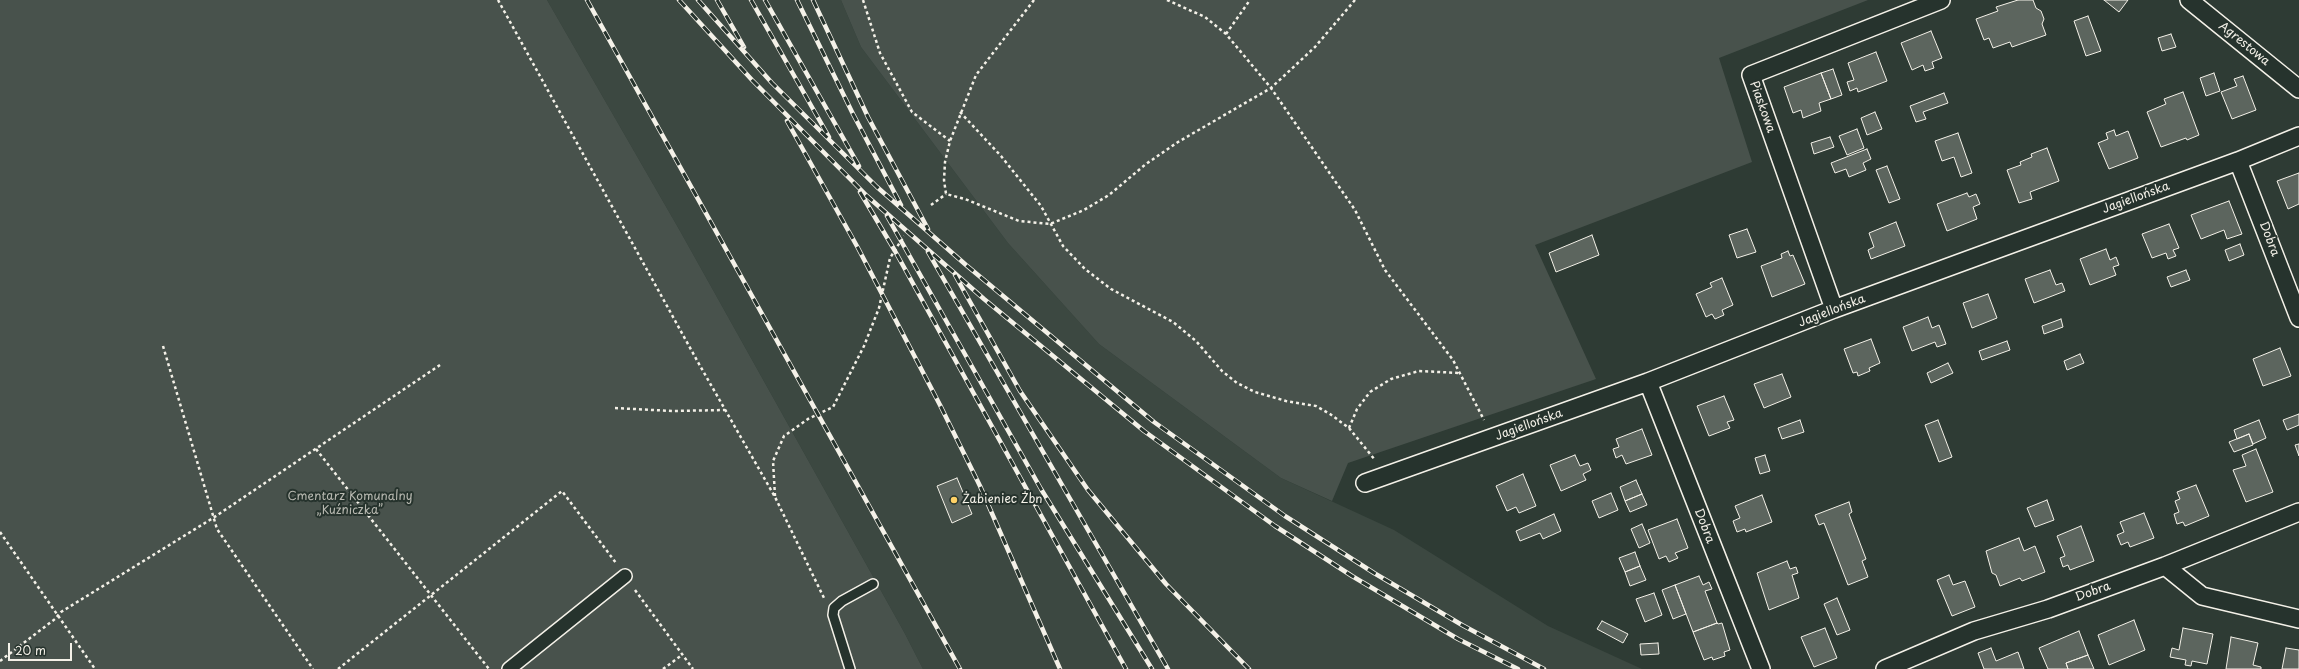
<!DOCTYPE html>
<html>
<head>
<meta charset="utf-8">
<style>
	body { margin:0 }
	#map { position:relative; width:2299px; height:669px; overflow:hidden; background:#2e3b34; font-family:"Playpen Sans",sans-serif }
	canvas { display:block }
	.scale { position:absolute; left:8px; top:643px; width:64px; height:18px; box-sizing:border-box; border:2px solid #f4f1e8; border-top:0; padding-left:5px; font-size:12px; line-height:14px; white-space:nowrap; color:#f4f1e8; -webkit-text-stroke:3px #26332d; paint-order:stroke }
</style>
</head>
<body>
<div id="map">
<canvas width="2299" height="669"></canvas>
<div class="scale">20 m</div>
</div>
<script>
const ctx = document.querySelector('canvas').getContext('2d');
ctx.lineJoin = 'round';
function fill(path, color) { ctx.fillStyle = color; ctx.fill(path, 'evenodd'); }
const toPath = rows => new Path2D(rows.map(r => 'M' + r).join(''));
function trace(path, color, width, dash) { ctx.strokeStyle = color; ctx.lineWidth = width; ctx.lineCap = dash ? 'butt' : 'round'; ctx.setLineDash(dash || []); ctx.stroke(path); }
function label(font, color, halo, rows, align = 'center') {
  ctx.font = font + ' "Playpen Sans",sans-serif'; ctx.lineWidth = 4; ctx.setLineDash([]); ctx.textBaseline = 'middle'; ctx.strokeStyle = halo; ctx.fillStyle = color; for (const [text, x, y, turn = 0] of rows) {
    ctx.save(); ctx.translate(x, y); ctx.rotate((+turn || 0) * Math.PI / 180); ctx.textAlign = isNaN(turn) ? turn : align; if (halo) ctx.strokeText(text, 0, 0); ctx.fillText(text, 0, 0); ctx.restore();
  }
}
const built = toPath([
	[547,0,841,0,861,47,1008,243,1099,344,1281,478,1394,530,1548,626,1642,669,923,669,904,632,680,231]
]);
const green = toPath([
	[0,0,547,0,680,231,904,632,923,669,0,669],
	[841,0,1868,0,1719,58,1752,162,1535,245,1596,379,1348,463,1332,501,1281,478,1099,344,1008,243,861,47]
]);
const building = toPath([
	[2018,0,2033,0,2036,8,2041,11,2044,19,2042,24,2046,35,2012,47,2010,42,1993,48,1989,38,1984,40,1976,19,1998,11,1996,7,2018,0],
	[2104,0,2128,0,2119,12,2104,0],
	[2088,16,2101,51,2086,56,2074,21,2088,16],
	[1931,31,1942,58,1932,62,1934,68,1925,71,1923,65,1912,70,1901,43,1931,31],
	[2171,34,2176,47,2162,51,2158,38,2171,34],
	[1876,52,1887,81,1858,92,1857,88,1850,91,1847,82,1854,80,1848,63,1876,52],
	[1833,69,1842,95,1831,99,1821,73,1833,69],
	[1821,73,1831,99,1819,103,1821,111,1803,118,1801,110,1793,113,1784,87,1821,73],
	[2214,73,2220,91,2206,96,2200,78,2214,73],
	[2243,76,2256,110,2232,119,2221,92,2237,86,2234,79,2243,76],
	[2183,92,2199,135,2187,140,2186,138,2161,147,2147,112,2166,104,2164,99,2183,92],
	[1944,93,1948,103,1923,112,1926,119,1916,122,1910,106,1944,93],
	[1875,112,1882,129,1867,135,1861,118,1875,112],
	[1857,129,1864,148,1847,155,1839,136,1857,129],
	[2114,130,2116,136,2128,131,2138,158,2109,169,2098,143,2108,139,2106,133,2114,130],
	[1958,133,1972,173,1961,177,1954,157,1942,161,1935,141,1958,133],
	[1830,137,1834,147,1814,154,1811,143,1830,137],
	[2047,148,2059,181,2030,192,2032,199,2019,203,2007,170,2021,165,2020,162,2032,157,2031,154,2047,148],
	[1867,149,1871,159,1863,163,1866,170,1849,177,1846,169,1835,173,1831,163,1867,149],
	[1887,166,1900,199,1889,203,1876,170,1887,166],
	[2299,173,2299,204,2288,209,2277,181,2299,173],
	[1967,193,1969,197,1976,194,1980,204,1973,207,1977,219,1947,231,1937,204,1967,193],
	[2229,201,2242,234,2227,239,2224,230,2201,239,2191,215,2229,201],
	[1896,222,1905,246,1871,259,1868,250,1874,247,1869,233,1896,222],
	[2169,224,2179,248,2173,250,2176,256,2168,259,2166,253,2152,258,2142,234,2169,224],
	[1747,229,1756,252,1737,258,1729,235,1747,229],
	[1592,235,1599,255,1556,272,1549,253,1592,235],
	[2240,244,2244,255,2229,261,2225,250,2240,244],
	[2106,249,2110,260,2116,257,2119,265,2113,267,2116,275,2090,285,2080,259,2106,249],
	[1788,251,1790,256,1793,255,1805,284,1772,297,1761,266,1782,258,1781,254,1788,251],
	[2050,270,2056,285,2062,283,2065,291,2034,303,2025,279,2050,270],
	[2186,270,2190,280,2171,287,2167,277,2186,270],
	[1722,278,1733,305,1722,310,1724,315,1715,319,1712,314,1706,317,1696,294,1712,287,1710,283,1722,278],
	[1988,294,1997,318,1972,328,1963,303,1988,294],
	[1928,317,1932,328,1939,325,1946,344,1937,347,1935,342,1912,351,1903,327,1928,317],
	[2061,319,2063,327,2044,334,2042,326,2061,319],
	[1871,339,1880,363,1869,368,1870,371,1858,376,1857,372,1853,373,1844,349,1871,339],
	[2007,341,2010,350,1982,360,1979,351,2007,341],
	[2280,348,2291,376,2263,386,2253,359,2280,348],
	[2080,354,2084,363,2067,370,2064,361,2080,354],
	[1948,363,1953,373,1931,383,1927,373,1948,363],
	[1782,374,1791,397,1764,408,1754,384,1782,374],
	[1724,396,1734,420,1727,422,1730,428,1709,436,1697,406,1724,396],
	[2299,414,2299,425,2287,430,2283,420,2299,414],
	[1800,420,1804,432,1782,439,1778,428,1800,420],
	[1938,420,1952,457,1939,462,1925,425,1938,420],
	[2259,420,2266,438,2253,444,2249,434,2237,439,2234,430,2259,420],
	[1642,429,1652,455,1626,464,1622,455,1616,458,1613,449,1619,447,1616,439,1642,429],
	[2249,434,2253,445,2234,452,2229,442,2249,434],
	[2299,444,2299,456,2295,445,2299,444],
	[2256,449,2273,492,2246,502,2233,470,2246,466,2242,455,2256,449],
	[1575,455,1580,466,1588,463,1591,470,1583,474,1586,480,1561,491,1550,465,1575,455],
	[1765,455,1770,471,1760,474,1755,458,1765,455],
	[1523,474,1536,506,1519,513,1516,507,1507,511,1496,486,1523,474],
	[957,478,972,514,952,523,937,486,957,478],
	[1636,480,1642,494,1625,501,1620,487,1636,480],
	[2196,485,2209,516,2185,526,2183,522,2177,524,2174,514,2179,512,2175,501,2180,499,2177,492,2196,485],
	[1611,493,1618,510,1599,518,1592,501,1611,493],
	[1642,494,1647,505,1630,512,1625,501,1642,494],
	[1762,495,1772,522,1746,532,1745,529,1737,532,1733,521,1740,518,1735,506,1762,495],
	[2047,500,2054,520,2035,527,2027,508,2047,500],
	[1849,502,1852,512,1849,514,1866,559,1862,561,1868,577,1848,585,1824,523,1819,525,1815,515,1849,502],
	[2144,513,2154,538,2130,547,2128,542,2121,545,2117,535,2124,532,2120,522,2144,513],
	[1554,514,1561,531,1543,539,1540,533,1520,541,1516,531,1554,514],
	[1677,519,1688,548,1675,553,1678,558,1669,562,1666,556,1659,559,1648,530,1677,519],
	[1642,524,1650,543,1639,548,1631,529,1642,524],
	[2081,526,2094,561,2070,570,2068,565,2063,567,2060,558,2065,556,2057,536,2081,526],
	[2019,538,2024,551,2035,546,2045,572,2022,581,2020,578,2000,586,1996,575,1992,573,1986,551,2019,538],
	[1635,552,1640,566,1625,572,1619,558,1635,552],
	[1787,561,1790,569,1796,567,1798,573,1792,575,1799,598,1769,610,1757,573,1787,561],
	[1640,566,1646,580,1630,586,1625,572,1640,566],
	[1949,575,1953,585,1965,581,1975,607,1952,616,1937,580,1949,575],
	[1699,576,1703,585,1709,582,1712,589,1705,591,1717,623,1693,632,1675,585,1699,576],
	[1675,585,1686,614,1673,619,1662,590,1675,585],
	[1654,593,1662,615,1645,622,1636,599,1654,593],
	[1837,598,1850,630,1837,635,1824,604,1837,598],
	[2134,620,2145,650,2109,665,2098,635,2134,620],
	[1602,621,1628,634,1623,643,1597,629,1602,621],
	[1717,623,1718,624,1722,623,1730,650,1724,652,1725,656,1713,660,1712,657,1704,660,1693,632,1717,623],
	[1825,628,1837,658,1814,667,1801,637,1825,628],
	[2183,628,2213,634,2207,664,2192,661,2191,666,2185,665,2186,660,2170,657,2172,648,2179,650,2183,628],
	[2079,631,2088,655,2066,663,2068,669,2048,669,2039,648,2079,631],
	[2231,637,2258,643,2253,665,2261,667,2261,669,2226,669,2231,637],
	[1658,643,1659,654,1641,655,1640,644,1658,643],
	[1991,648,1996,661,2018,652,2024,669,1984,669,1978,653,1991,648],
	[2286,648,2299,650,2299,669,2282,669,2286,648],
	[2088,655,2094,669,2068,669,2066,663,2088,655]
]);
const path = toPath([
	[498,0,699,364,775,497,824,598],
	[863,0,880,53,912,112,950,141],
	[1034,0,976,75,950,141,945,162,944,180,946,194,965,199,1019,221,1050,224,1084,210,1109,195,1146,164,1178,142,1271,88,1315,47,1355,0],
	[1167,0,1205,17,1226,34,1271,88,1355,210,1385,270,1453,360,1484,420],
	[1226,34,1250,0],
	[960,112,1001,156,1041,206,1063,246,1085,269,1111,289,1173,322,1196,341,1222,371,1237,383,1255,392,1286,401,1316,406,1330,414,1349,428,1375,460],
	[931,205,946,194],
	[163,346,217,529,313,669],
	[615,408,672,411,725,410],
	[1349,428,1357,409,1370,392,1391,379,1419,371,1459,373],
	[316,449,489,669],
	[775,496,773,461,784,436,808,419,833,407,864,346,879,308,890,258,904,236],
	[0,532,95,669],
	[635,590,693,669],
	[0,661,55,619,61,612,213,518,440,365],
	[338,669,562,491,616,563],
	[663,669,682,655]
]);
const service = toPath([
	[850,669,833,615,834,608,842,601,873,584]
]);
const pedestrian = toPath([
	[509,669,625,576]
]);
const minor = toPath([
	[2189,0,2299,89],
	[2238,161,2299,318],
	[1834,309,1751,75,1941,0],
	[1648,382,1761,669],
	[1365,483,1648,382,1834,309,2238,161,2299,136],
	[2165,566,2202,596,2299,619],
	[1885,669,1974,631,2048,609,2165,566,2299,512]
]);
const rail = toPath([
	[587,0,960,669],
	[679,0,752,80,867,196,984,299,1144,431,1275,526,1352,576,1458,639,1518,669],
	[698,0,772,83,877,187,966,265,1154,422,1285,516,1374,573,1462,625,1544,669],
	[717,0,744,47],
	[751,0,829,137],
	[765,0,859,166],
	[797,0,853,114,901,205],
	[813,0,868,117,928,229],
	[787,121,858,248,940,405,980,486,1060,669],
	[860,192,895,251,1126,669],
	[887,216,1041,489,1152,669],
	[928,252,1168,669],
	[955,275,1020,391,1088,490,1166,584,1249,669]
]);
const markers = [
	[954,500,4,"#ffd166"]
];
const streetNames = [
	["Agrestowa",2244,44,39],
	["Piaskowa",1762,107,70],
	["Jagiellońska",2136,198,-20],
	["Dobra",2269,239,69],
	["Jagiellońska",1832,311,-21],
	["Jagiellońska",1529,425,-20],
	["Dobra",1704,526,69],
	["Dobra",2093,592,-20]
];
const parkNames = [
	["Cmentarz Komunalny",350,497],
	["„Kuźniczka”",350,511]
];
const poiNames = [
	["Żabieniec Żbn",962,500]
];
fill(built, '#3c4841');
fill(green, '#48524c');
fill(building, '#5c655e');
trace(building, '#f4f1e8', 1);
trace(service, '#f4f1e8', 12);
trace(pedestrian, '#f4f1e8', 16);
trace(minor, '#f4f1e8', 20);
trace(path, '#f4f1e8', 2.5, [3, 3]);
trace(service, '#26332d', 9);
trace(pedestrian, '#26332d', 13);
trace(minor, '#26332d', 17);
trace(rail, '#f4f1e8', 4.5);
trace(rail, '#26332d', 3, [9]);
for (const [x, y, r, color] of markers) { const dot = new Path2D(); dot.arc(x, y, r, 0, 2 * Math.PI); ctx.fillStyle = color; ctx.fill(dot); trace(dot, '#26332d', 1.5); }
label('12px', '#f4f1e8', '#26332d', streetNames);
label('12px', '#b8b9b1', '#26332d', parkNames);
label('12px', '#f4f1e8', '#26332d', poiNames, 'left');
</script>
</body>
</html>
